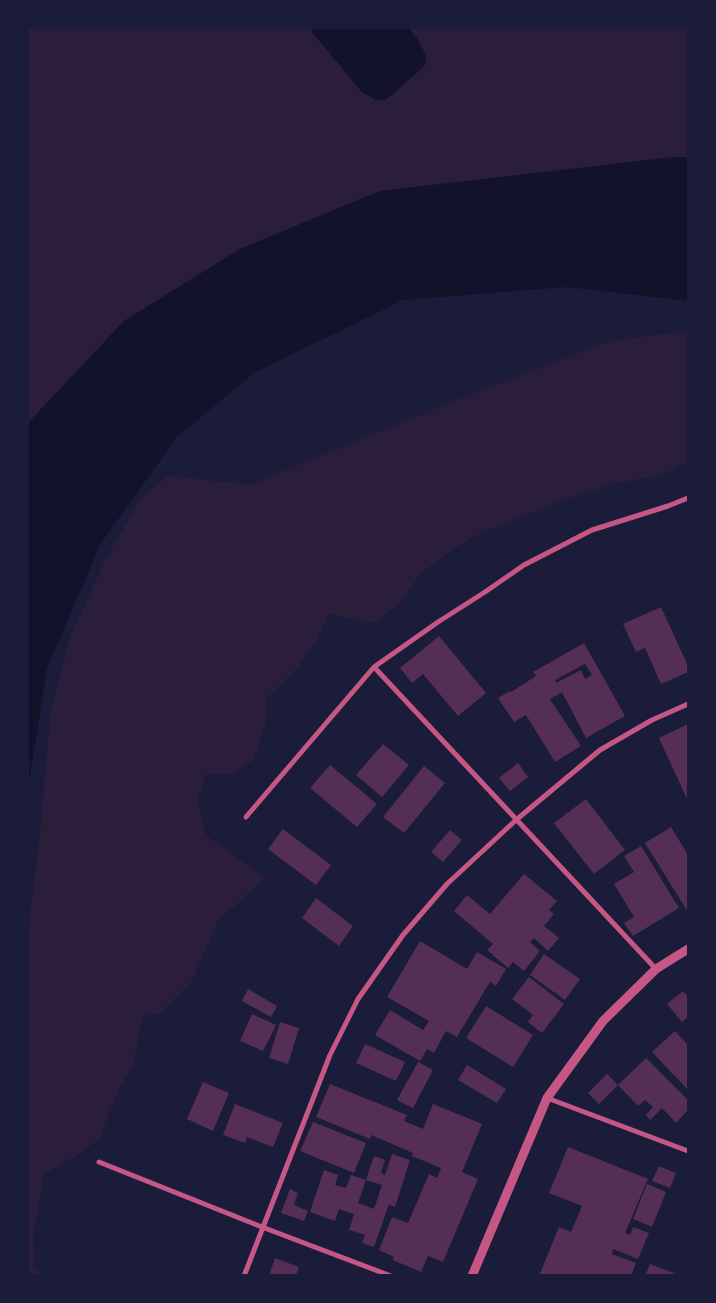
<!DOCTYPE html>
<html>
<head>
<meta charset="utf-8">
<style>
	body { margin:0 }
	#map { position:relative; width:716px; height:1303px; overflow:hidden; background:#1b1b3a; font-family:"Asap Condensed",sans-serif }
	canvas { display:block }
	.frame { position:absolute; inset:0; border:29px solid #1b1b3a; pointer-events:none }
</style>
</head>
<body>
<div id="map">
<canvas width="716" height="1303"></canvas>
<div class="frame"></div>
</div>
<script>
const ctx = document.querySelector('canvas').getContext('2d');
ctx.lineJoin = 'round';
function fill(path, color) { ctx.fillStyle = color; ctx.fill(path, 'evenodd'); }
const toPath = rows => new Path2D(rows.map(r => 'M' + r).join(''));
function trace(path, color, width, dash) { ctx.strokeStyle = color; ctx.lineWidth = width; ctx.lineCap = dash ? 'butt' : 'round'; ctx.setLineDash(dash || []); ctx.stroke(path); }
const green = toPath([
	[28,28,311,28,312,32,362,92,376,100,384,100,392,95,425,65,418,40,409,28,688,28,688,157,674,157,380,191,240,249,124,321,28,423],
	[688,331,688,462,662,475,613,484,564,500,483,532,455,548,420,574,401,602,375,623,329,614,317,639,299,666,267,698,265,726,254,760,229,775,207,773,198,799,206,835,265,878,218,921,191,983,160,1013,143,1016,133,1066,120,1087,99,1139,80,1154,54,1168,44,1175,33,1238,35,1267,43,1275,28,1275,28,931,39,842,51,708,71,635,103,564,141,498,169,475,220,482,252,484,469,395,610,341]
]);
const water = toPath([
	[311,28,409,28,418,40,426,55,425,65,392,95,384,100,376,100,362,92,312,32],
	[674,157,688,157,688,301,567,287,403,300,254,373,177,437,101,543,47,668,28,789,28,423,124,321,240,249,380,191]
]);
const building = toPath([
	[661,607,688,666,688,672,661,684,645,648,636,652,623,624],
	[439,636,486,693,458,716,423,674,412,683,400,668],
	[584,643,625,716,586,738,562,692,550,699,581,746,555,762,526,715,514,722,498,698,510,691,511,692,536,676,533,672],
	[585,664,592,675,585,679,581,670,556,683,555,680],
	[688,724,688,801,659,738],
	[383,744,409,765,382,797,356,775],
	[518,763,528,777,510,791,499,778],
	[330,765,377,804,357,827,310,788],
	[424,766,445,783,404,833,383,817],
	[586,799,625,850,594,874,554,823],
	[671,827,688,855,688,912,645,843],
	[283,829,331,865,316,885,268,849],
	[450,830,462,840,443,862,431,852],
	[641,846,679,908,633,936,624,923,634,917,614,884,634,872,624,856],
	[524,874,557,901,549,910,554,914,544,926,559,938,548,951,534,938,530,942,540,951,524,971,513,962,508,968,487,950,493,944,454,911,467,895,490,914],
	[316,898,353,926,339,946,302,918],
	[420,941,467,969,477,952,506,969,496,986,490,982,457,1037,446,1031,434,1053,427,1049,420,1061,375,1035,390,1010,423,1030,429,1021,387,997],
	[544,954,580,979,565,1000,530,975],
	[529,977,564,1004,542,1033,528,1022,533,1015,512,999],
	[248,989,277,1006,271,1017,242,1001],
	[683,991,688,997,688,1017,682,1022,667,1004],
	[486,1006,533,1035,513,1067,466,1038],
	[252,1014,276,1025,263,1051,240,1041],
	[280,1022,299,1028,288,1064,269,1058],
	[675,1031,688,1045,688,1090,652,1052],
	[365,1044,405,1062,396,1081,356,1063],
	[646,1058,688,1100,688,1110,676,1123,662,1108,650,1120,646,1115,653,1107,645,1100,638,1106,618,1085,599,1104,588,1093,607,1074,618,1085],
	[418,1062,433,1070,413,1108,397,1100],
	[467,1065,506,1089,497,1103,458,1080],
	[203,1082,229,1093,213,1131,187,1119],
	[330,1084,407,1115,404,1121,423,1129,433,1104,482,1124,462,1172,478,1179,443,1262,428,1256,421,1272,393,1260,394,1257,379,1250,392,1217,408,1223,429,1174,437,1178,441,1168,412,1156,413,1153,371,1135,370,1139,316,1117],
	[235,1104,283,1123,273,1147,247,1137,245,1143,223,1135],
	[313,1122,366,1143,354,1173,300,1151],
	[568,1147,648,1179,625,1233,630,1235,633,1227,649,1233,638,1259,613,1249,612,1254,636,1263,631,1276,539,1276,559,1227,571,1232,582,1206,549,1193],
	[392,1154,410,1160,395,1207,389,1204,374,1247,362,1243,365,1235,349,1230,354,1214,339,1209,335,1221,310,1212,324,1170,338,1175,335,1185,346,1188,351,1175,366,1180,358,1203,374,1209,382,1185,366,1180,374,1156,385,1160,381,1173,385,1175],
	[659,1166,676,1173,670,1188,652,1181],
	[647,1184,666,1192,652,1227,633,1219],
	[290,1189,298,1193,294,1205,308,1211,304,1221,281,1213],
	[275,1258,299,1267,296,1276,269,1276],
	[650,1264,679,1275,679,1276,645,1276]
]);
const minor = toPath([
	[374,667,656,969],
	[246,817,374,667,438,622,485,592,524,565,592,530,668,506,688,498],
	[547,1098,688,1151],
	[99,1162,262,1227,391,1276],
	[244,1276,330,1055,358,999,403,935,447,884,516,820,600,750,652,720,688,704]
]);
const tertiary = toPath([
	[472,1276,547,1098,603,1021,656,969,688,949]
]);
fill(green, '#2a1e3b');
fill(water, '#12122b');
fill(building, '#542f53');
trace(minor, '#c65784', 5);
trace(tertiary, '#c65784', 9);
</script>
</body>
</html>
